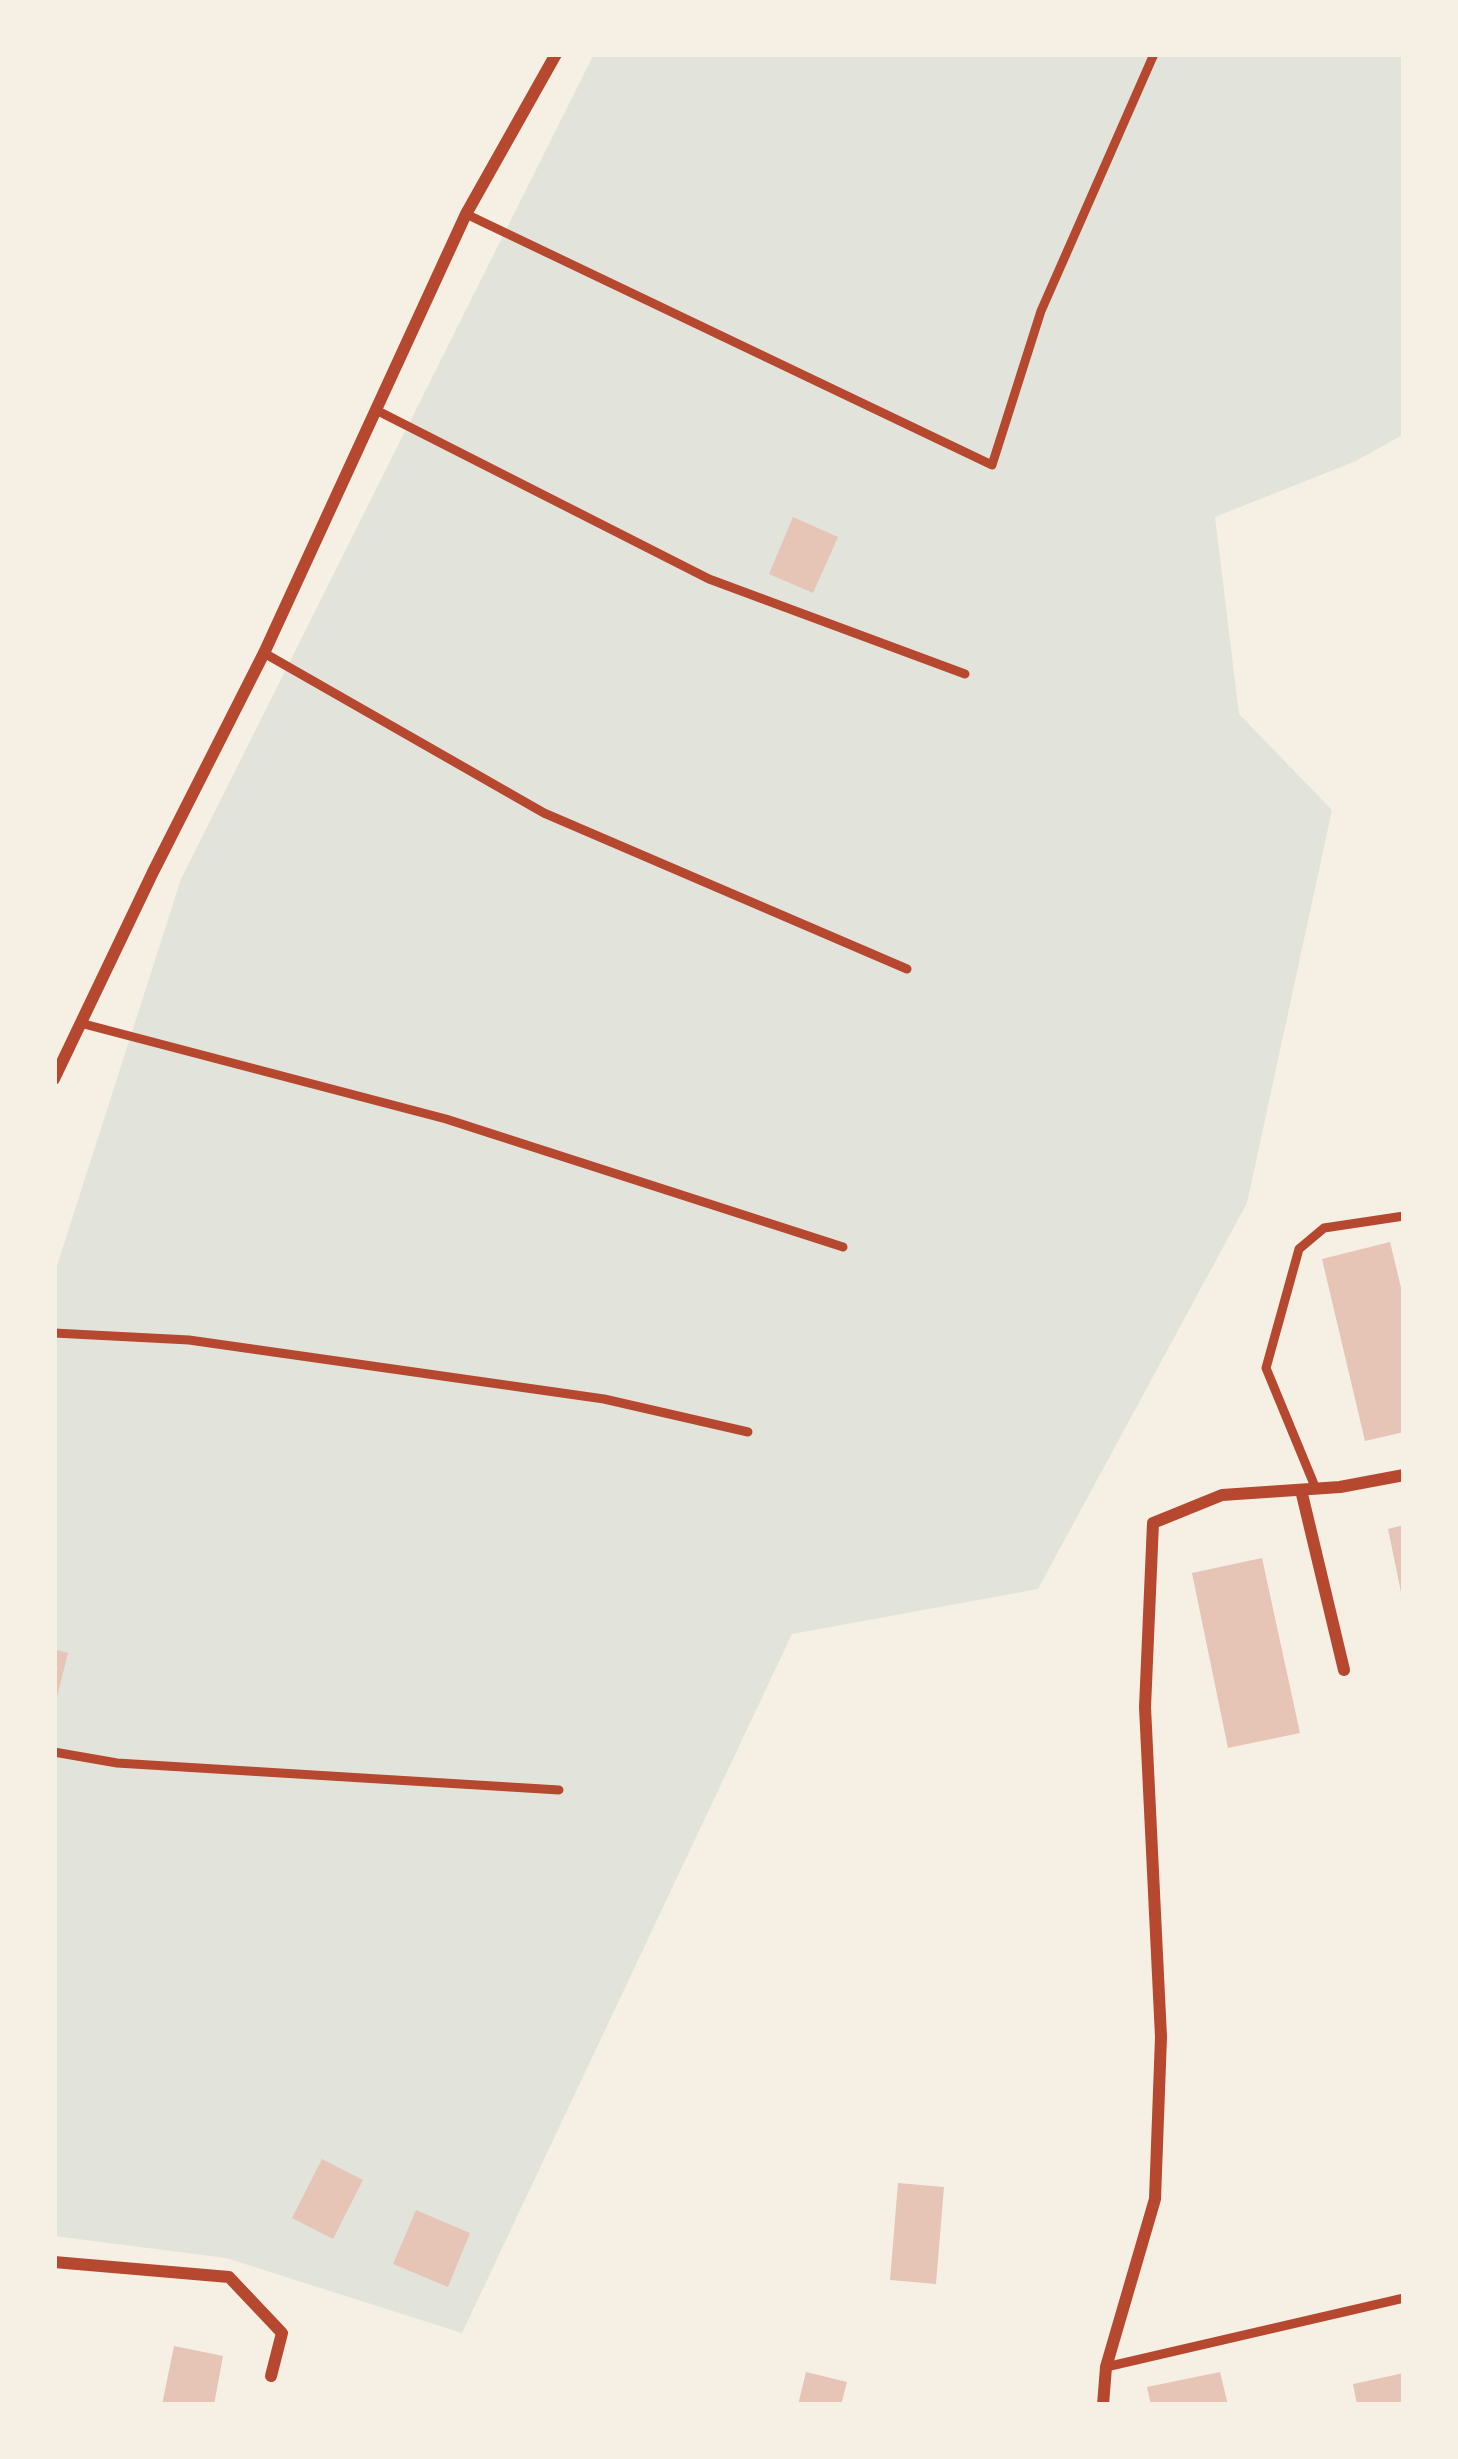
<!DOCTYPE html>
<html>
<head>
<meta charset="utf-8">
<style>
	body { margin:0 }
	#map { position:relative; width:1458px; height:2459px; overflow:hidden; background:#f6efe4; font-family:"Golos Text",sans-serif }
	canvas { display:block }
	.frame { position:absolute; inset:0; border:57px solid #f6efe4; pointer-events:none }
</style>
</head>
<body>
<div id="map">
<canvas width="1458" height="2459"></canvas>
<div class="frame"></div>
</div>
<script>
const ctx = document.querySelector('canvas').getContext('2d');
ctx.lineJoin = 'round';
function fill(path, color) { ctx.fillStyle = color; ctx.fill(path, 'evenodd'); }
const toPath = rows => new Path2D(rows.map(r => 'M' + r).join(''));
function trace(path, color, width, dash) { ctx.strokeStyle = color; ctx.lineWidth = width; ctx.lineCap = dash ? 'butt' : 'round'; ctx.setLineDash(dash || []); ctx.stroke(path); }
const green = toPath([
	[594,54,1404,54,1404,434,1356,461,1215,517,1239,714,1332,810,1247,1203,1038,1589,792,1634,462,2333,226,2258,54,2236,54,1275,181,879]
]);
const building = toPath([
	[793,517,838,537,813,593,769,574],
	[1390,1242,1404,1300,1404,1432,1365,1441,1322,1259],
	[1404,1525,1404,1597,1402,1597,1388,1529],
	[1262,1558,1300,1733,1228,1748,1192,1573],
	[54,1649,68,1653,56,1701,54,1701],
	[322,2159,363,2180,333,2239,292,2218],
	[898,2183,944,2187,936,2284,890,2280],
	[416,2210,470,2233,448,2287,393,2264],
	[174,2346,223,2356,214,2405,162,2405],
	[806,2372,847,2382,841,2405,798,2405],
	[1220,2372,1228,2405,1151,2405,1147,2387],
	[1404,2373,1404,2405,1357,2405,1353,2384]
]);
const service = toPath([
	[466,214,992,465,1041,311,1154,54],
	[378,411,709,579,965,674],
	[264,653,544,813,907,969],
	[84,1024,446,1119,843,1247],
	[54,1333,189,1340,604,1399,748,1432],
	[1316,1489,1266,1368,1299,1249,1324,1228,1404,1216],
	[54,1752,117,1763,559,1790],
	[1106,2367,1404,2298]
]);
const minor = toPath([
	[54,1079,153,872,264,653,466,214,556,54],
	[1301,1490,1344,1670],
	[54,2262,229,2277,282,2333,271,2376],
	[1103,2405,1106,2367,1155,2199,1161,2037,1145,1707,1153,1523,1222,1495,1340,1487,1404,1475]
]);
fill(green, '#e2e4dc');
fill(building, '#e6c5b7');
trace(service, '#b5482f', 9);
trace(minor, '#b5482f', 12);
</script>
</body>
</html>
